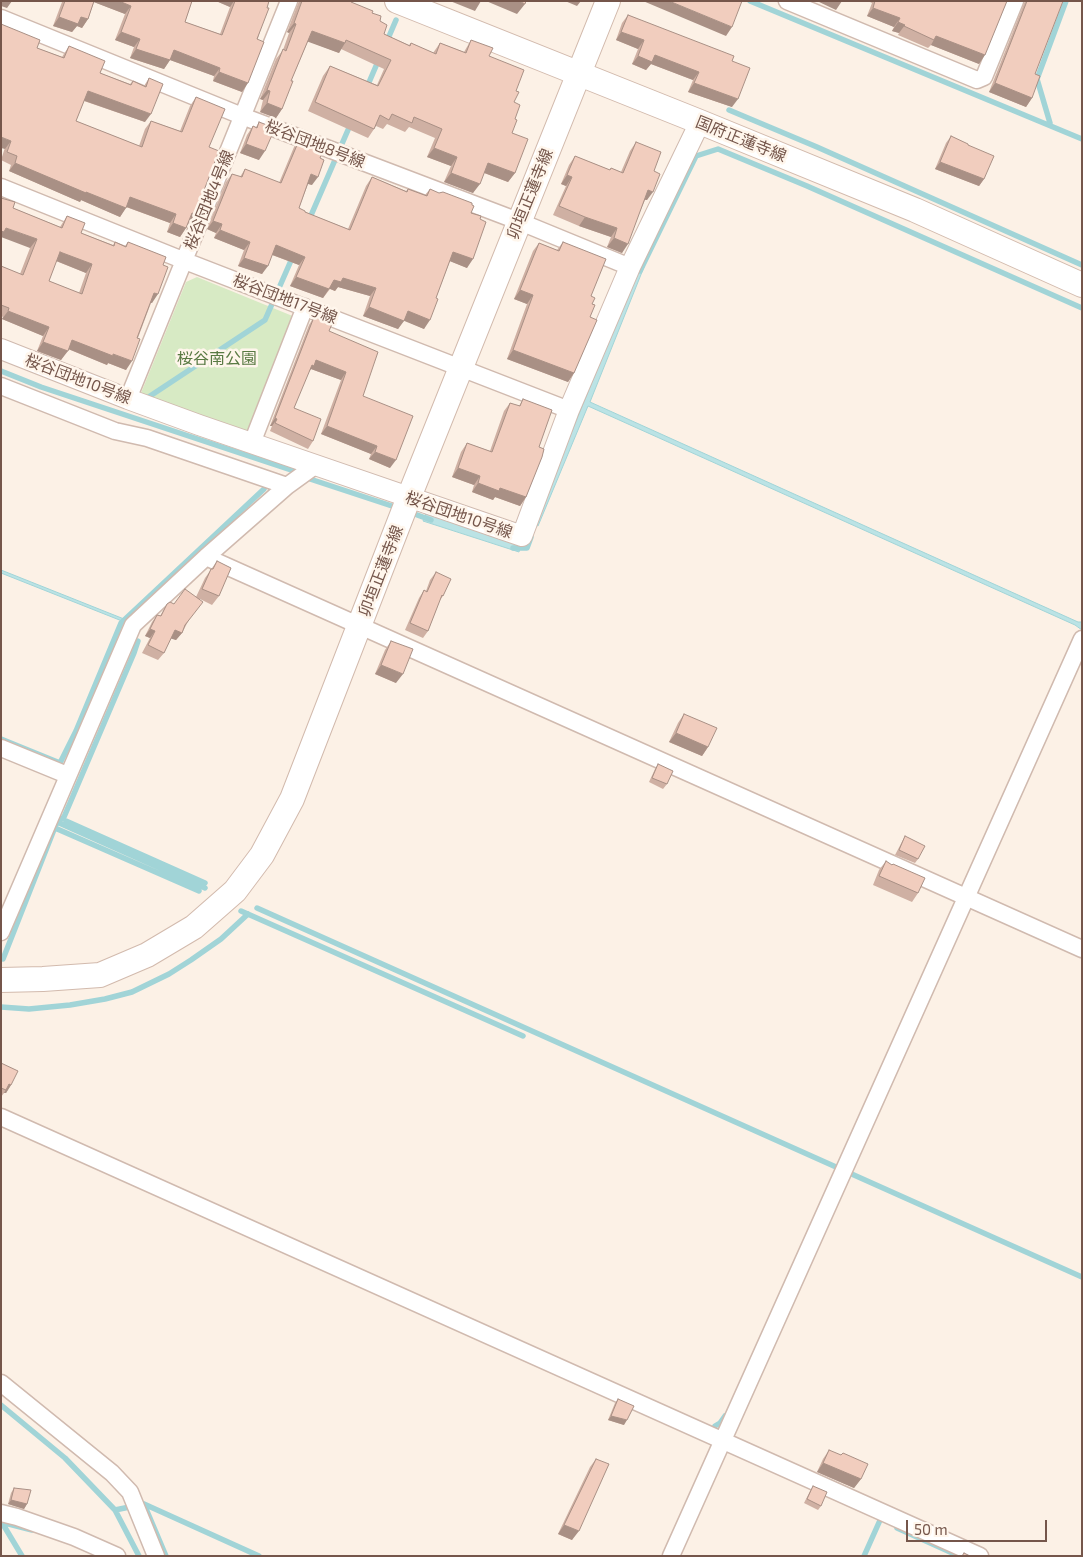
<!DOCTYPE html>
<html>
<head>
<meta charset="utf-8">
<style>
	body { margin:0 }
	#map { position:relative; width:1083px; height:1557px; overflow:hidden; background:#fcf1e6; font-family:"Exo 2",sans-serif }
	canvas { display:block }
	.frame { position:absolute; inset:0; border:2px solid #75564b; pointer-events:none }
	.scale { position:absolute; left:906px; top:1520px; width:141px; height:22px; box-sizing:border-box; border:2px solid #75564b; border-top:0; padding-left:6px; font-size:15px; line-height:18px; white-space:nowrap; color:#75564b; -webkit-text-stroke:4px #fff6ec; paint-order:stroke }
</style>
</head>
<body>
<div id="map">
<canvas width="1083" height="1557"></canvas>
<div class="frame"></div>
<div class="scale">50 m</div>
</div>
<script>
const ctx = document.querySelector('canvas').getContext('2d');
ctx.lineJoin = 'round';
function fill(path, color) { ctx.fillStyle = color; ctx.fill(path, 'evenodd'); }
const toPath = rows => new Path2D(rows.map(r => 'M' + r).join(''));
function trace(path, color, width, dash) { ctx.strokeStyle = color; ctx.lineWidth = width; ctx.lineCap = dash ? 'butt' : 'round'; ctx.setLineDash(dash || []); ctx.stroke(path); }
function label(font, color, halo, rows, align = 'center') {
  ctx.font = font + ' "Exo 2","Noto Sans JP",sans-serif'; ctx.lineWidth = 5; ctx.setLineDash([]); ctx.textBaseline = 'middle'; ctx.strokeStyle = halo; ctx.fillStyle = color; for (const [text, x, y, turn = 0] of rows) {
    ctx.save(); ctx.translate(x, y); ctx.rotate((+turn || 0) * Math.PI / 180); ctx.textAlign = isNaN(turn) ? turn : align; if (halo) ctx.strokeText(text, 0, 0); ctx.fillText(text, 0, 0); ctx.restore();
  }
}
const green = toPath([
	[197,277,295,317,249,433,142,396,141,393,186,282]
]);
const water = toPath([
	[644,264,644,267,590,402,1078,622,1082,622,1082,630,1075,625,588,406,538,526,534,524,640,265,644,264],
	[426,513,521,544,519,552,423,521,426,513],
	[1,570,124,619,122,621,1,573,1,570]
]);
const stream = toPath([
	[750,1,1082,139],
	[387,41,396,20],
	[367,87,379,59],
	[729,110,817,147,1082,265],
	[1050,123,1037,79,1066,1],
	[309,220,351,123],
	[640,271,696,156,718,149,807,186,1082,308],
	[1,371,41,387,294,471,310,479,398,508],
	[144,400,265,320,293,256],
	[409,512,431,520],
	[513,548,527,548,531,537],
	[1,739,60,763,76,731,121,623,264,489],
	[66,821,205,883],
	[57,822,205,888],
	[55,828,199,891],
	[257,908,1082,1277],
	[241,911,523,1036],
	[3,959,57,822,64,817,134,653,138,641],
	[1,1007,29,1009,70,1005,105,999,132,992,169,974,191,960,221,939,248,914],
	[1,1405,65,1458,115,1510,139,1556],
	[715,1426,720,1423,725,1416],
	[144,1504,166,1556],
	[115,1510,144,1504,259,1556],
	[1,1522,32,1530],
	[4,1526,22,1556],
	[897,1528,959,1556],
	[864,1556,881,1518]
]);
const minor = toPath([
	[787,1,977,80,984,77,1015,1],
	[1,18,242,116,518,221,630,267],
	[1,187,185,261,569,410],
	[1,386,115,431,147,438,287,486],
	[128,399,289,1],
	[252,443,305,307],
	[206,557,1082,949],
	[1,748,67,775],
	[1,932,133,625,206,557,287,486,316,465],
	[1,1117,980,1556],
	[1,1383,112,1473,130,1492,156,1556],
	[1,1513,17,1517,74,1537,117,1556],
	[671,1556,1082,639]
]);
const tertiary = toPath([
	[1,349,128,399,199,425,522,536,569,410,630,267,700,122]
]);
const secondary = toPath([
	[397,1,700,122,915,210,1082,285],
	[1,980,43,979,100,975,147,955,194,927,235,891,262,855,292,799,409,497,608,1]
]);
const wall = toPath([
	[61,1,192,1,185,22,220,34,230,7,216,1,269,1,242,92,213,81,214,76,170,60,164,69,130,58,134,47,115,40,125,14,94,2,88,19,82,28,77,26,72,32,53,26,62,2],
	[299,1,352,1,351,2,372,13,380,21,384,34,409,45,411,43,433,53,440,43,464,52,471,40,489,56,516,91,514,102,515,119,512,133,515,173,508,182,484,173,473,193,444,182,451,166,427,157,435,138,409,127,405,132,387,124,383,129,376,126,368,138,308,111,323,76,330,66,377,85,384,69,341,49,339,53,308,41,291,81,282,109,276,118,260,112,263,100,260,99,276,59,283,50,289,33,287,32],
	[868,1,1007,1,979,64,931,45,928,48,898,35,899,33,892,31,894,27,867,16,872,3],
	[1025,1,1063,1,1035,74,1032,98,1026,107,989,92],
	[628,15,732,61,732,107,688,92,693,80,651,64,646,70,632,64,638,49,616,40,622,23],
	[69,46,100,73,130,84,133,81,144,86,149,78,145,122,84,101,76,121,139,146,145,129,151,121,180,131,190,106,196,97,209,147,195,214,180,237,167,232,170,223,126,207,120,217,81,200,80,202,9,171,11,165,1,160,37,48,62,57],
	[259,122,259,160,240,153,247,135,253,126,256,127],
	[951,136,968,145,984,179,979,186,935,169,946,143],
	[300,138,312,185,308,184,299,208,305,212,348,229,366,186,372,177,406,191,408,189,425,195,430,189,471,213,480,219,467,268,450,261,424,329,404,320,398,329,363,316,370,296,338,287,335,291,330,289,323,298,290,286,299,265,272,255,262,274,238,266,244,250,214,238,216,233,207,229,226,182,232,174,240,177,245,169,279,183,294,147],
	[636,142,654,171,647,200,645,200,622,253,607,247,611,237,579,226,553,215,566,186,561,184,569,165,575,156,610,170,611,168,621,172,630,151],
	[13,208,60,227,67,216,81,233,113,245,115,242,125,246,128,242,163,265,152,303,151,303,126,370,108,363,107,365,68,349,61,360,37,351,43,336,2,319,3,317,1,316,1,266,20,274,30,248],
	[56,261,86,273,79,293,49,281],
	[563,242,591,296,592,304,590,317,574,373,568,382,507,359,527,304,514,299,533,251,539,243,557,250],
	[314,317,329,331,363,396,390,468,369,459,371,454,321,434,341,380,311,369,308,373,294,408,313,441,308,449,270,431,272,426,270,426,309,325],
	[523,399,539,447,526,497,520,506,495,497,493,500,472,492,474,485,452,477,461,452,467,443,490,451,504,411,510,403,519,406],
	[217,561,219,596,212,605,200,599,182,633,176,640,171,638,164,653,158,660,142,653,150,638,145,636,152,622,157,615,160,616,167,604,174,604,196,597,205,578],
	[436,572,443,596,440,600,428,631,423,638,405,630,419,598,424,590,426,591,430,580],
	[391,641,396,683,375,674,385,650],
	[684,714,708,747,702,756,669,742,678,723],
	[658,764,667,784,663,789,649,782,655,769],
	[905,836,918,859,915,863,895,855],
	[886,861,918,893,912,902,873,885,879,870],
	[1,1063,11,1085,6,1093,4,1093,1,1097],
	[618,1399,624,1425,608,1420,615,1403],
	[829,1450,861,1479,854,1488,817,1472,823,1459],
	[596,1459,572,1540,558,1534,590,1467],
	[813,1486,821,1506,818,1510,804,1503,810,1491],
	[14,1488,27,1504,24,1509,8,1504,11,1493]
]);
const shadedWall = toPath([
	[1,1,12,1,7,8,1,6],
	[91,1,119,1,131,6,125,14],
	[216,1,234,1,230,7],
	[450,1,481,1,475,11],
	[486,1,519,1,525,4,517,14],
	[565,1,581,1,577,6],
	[643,1,669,1,732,27,726,36],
	[817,1,842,1,836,10],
	[873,8,900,18,894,27,867,16],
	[59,17,81,17,88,19,82,28,77,26,72,32,53,26],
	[898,22,905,25,899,33,892,31],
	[294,23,296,24,289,33,287,32],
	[312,31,345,43,339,53,306,41],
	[121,32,140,39,134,47,115,40],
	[621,32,644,40,638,49,616,40],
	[936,36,985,55,979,64,931,45],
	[136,49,174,50,220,68,214,76,170,60,164,69,130,58],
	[655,55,699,72,693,80,651,64,646,70,632,64,638,56],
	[219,72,248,83,242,92,213,81],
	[694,83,738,99,732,107,688,92],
	[995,83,1032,98,1026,107,989,92],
	[267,90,270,91,263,100,260,99],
	[88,91,151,114,145,122,82,100],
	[267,103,282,109,276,118,260,112],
	[1,137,11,141,5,149,1,148],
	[246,144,265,151,259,160,240,153],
	[434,148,457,157,451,166,427,157],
	[940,162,984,179,979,186,935,169],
	[15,163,86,192,126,208,120,217,81,200,80,202,9,171],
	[488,163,515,173,508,182,482,172],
	[451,173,480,184,473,193,444,182],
	[311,174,318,177,312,185,305,183],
	[567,175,572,177,566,186,561,184],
	[648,190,653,192,647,200,642,199],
	[130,197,176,214,170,223,124,206],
	[192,213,195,214,189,222],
	[585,217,617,228,611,237,579,226],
	[213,221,222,224,216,233,207,229],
	[173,223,186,228,180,237,167,232],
	[6,228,37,239,30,248,1,237,1,231],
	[220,230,250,242,244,250,214,238],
	[614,238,628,244,622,253,607,247],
	[276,245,305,257,299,265,270,254],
	[60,252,92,264,86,273,54,260],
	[453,252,473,259,467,268,447,260],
	[244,258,268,266,262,274,238,266],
	[296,277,329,289,323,298,290,286],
	[343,278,376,288,370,296,338,287,335,291,328,288,334,280],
	[520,290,533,295,527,304,514,299],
	[154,293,158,294,152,303,148,302],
	[369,307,404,321,398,329,363,316],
	[8,311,49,327,43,336,2,319],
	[408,311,430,320,424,329,402,320],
	[72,340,132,361,126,370,108,363,107,365,66,348],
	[43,342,68,351,61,360,37,351],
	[513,350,574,373,568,382,507,359],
	[316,360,346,372,341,380,311,369,308,373,312,365],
	[275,418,277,419,272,426,270,426],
	[327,426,377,446,371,454,321,434],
	[375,452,396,460,390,468,369,459],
	[458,468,480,476,474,485,452,477],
	[478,483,500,488,526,497,520,506,495,497,493,500,472,492],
	[150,629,155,631,150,638,145,636],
	[175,630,182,633,176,640,169,638],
	[381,665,403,674,396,683,375,674],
	[676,733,708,747,702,756,669,742],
	[9,1084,11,1085,6,1093,4,1093],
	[611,1416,627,1420,624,1425,608,1420],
	[823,1463,861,1479,854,1488,817,1472],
	[11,1500,27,1504,24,1509,8,1504],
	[564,1525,579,1531,572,1540,558,1534]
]);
const building = toPath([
	[65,1,94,1,88,19,81,17,78,24,59,17,65,1],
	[119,1,192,1,185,22,222,35,235,1,269,1,267,8,269,8,257,39,264,42,248,83,219,72,220,68,174,50,170,60,136,49,140,39,121,32,131,6,119,1],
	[302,1,352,1,351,2,373,11,372,13,381,16,380,21,387,25,384,34,410,46,411,43,436,54,440,43,466,53,471,40,493,48,489,56,524,70,516,91,519,92,514,102,520,105,515,119,517,120,512,133,528,139,515,173,488,163,480,184,451,173,457,157,434,148,442,129,414,117,412,123,392,114,389,120,380,115,374,129,315,102,330,66,378,86,391,60,346,40,345,43,312,31,291,81,293,81,282,109,267,103,270,91,267,90,283,49,286,51,296,24,294,23,302,1],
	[519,1,526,1,525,4,519,1],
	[669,1,742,1,732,27,669,1],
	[875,1,1007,1,985,55,936,36,934,40,904,26,905,25,898,22,900,18,873,8,875,1],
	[1027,1,1063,1,1035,74,1040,76,1032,98,995,83,1027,1],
	[628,15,734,56,732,61,750,68,738,99,694,83,699,72,655,55,652,62,638,56,644,40,621,32,628,15],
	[1,24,40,40,37,48,64,58,69,46,105,61,100,73,131,85,133,81,146,87,149,78,163,84,151,114,88,91,76,121,142,147,151,121,182,132,196,97,225,109,209,147,219,151,195,214,192,213,186,228,173,223,176,214,130,197,126,208,86,192,86,193,15,163,17,156,7,152,11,141,1,137,1,24],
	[259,122,275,128,265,151,246,144,253,126,257,128,259,122],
	[951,136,968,144,968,145,994,156,984,179,940,162,951,136],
	[300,138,324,148,320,158,324,160,318,177,311,174,299,208,305,211,305,212,350,230,372,177,407,192,408,189,427,196,430,189,439,193,443,192,472,203,472,205,474,206,471,213,481,216,480,219,486,222,473,259,453,252,436,298,438,299,430,320,408,311,404,321,369,307,376,288,343,278,341,282,334,280,329,289,296,277,305,257,276,245,268,266,244,258,250,242,220,230,222,224,213,221,232,174,242,177,245,169,281,183,300,138],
	[636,142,661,152,654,171,660,174,653,192,648,190,628,244,614,238,617,228,585,217,559,206,572,177,567,175,575,156,610,170,611,168,623,173,636,142],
	[1,198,15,202,13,208,62,228,67,216,85,223,81,233,114,246,115,242,126,247,128,242,166,257,163,265,168,267,158,294,154,293,137,338,140,339,132,361,113,354,113,356,72,340,68,351,43,342,49,327,8,311,9,308,1,305,1,266,23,275,37,239,6,228,4,232,1,231,1,198],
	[60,252,92,264,82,294,49,281,60,252],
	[563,242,606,259,591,296,595,298,592,304,595,305,590,317,597,320,574,373,513,350,533,295,520,290,539,243,559,251,563,242],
	[314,317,332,324,329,331,378,352,363,396,413,416,396,460,375,452,377,446,327,426,346,372,316,360,314,366,312,365,294,408,321,419,313,441,275,423,277,419,275,418,314,317],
	[523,399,552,410,539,447,544,449,542,457,526,497,500,488,499,491,478,483,480,476,458,468,467,443,492,452,510,403,520,406,523,399],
	[217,561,231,568,219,596,202,589,211,569,213,569,217,561],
	[436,572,451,579,443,596,442,595,428,631,410,623,424,590,427,592,436,572],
	[185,589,203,602,185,625,182,633,175,630,164,653,148,645,155,631,150,629,157,615,161,616,167,604,170,602,174,604,185,589],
	[391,641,413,649,403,674,381,665,391,641],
	[684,714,717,728,708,747,676,733,684,714],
	[658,764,673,771,667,784,652,778,658,764],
	[905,836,925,846,918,859,899,850,905,836],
	[886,861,892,865,893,864,925,878,918,893,879,876,886,861],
	[1,1063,18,1071,11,1085,9,1084,6,1090,1,1088,1,1063],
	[618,1399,634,1406,627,1420,611,1416,618,1399],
	[829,1450,841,1455,843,1453,868,1464,861,1479,823,1463,829,1450],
	[596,1459,609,1464,579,1531,564,1525,596,1459],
	[813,1486,827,1492,821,1506,807,1499,813,1486],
	[14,1488,31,1490,27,1504,11,1500,14,1488],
	[964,1553,970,1556,962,1556,964,1553]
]);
const streetNames = [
	["国府正蓮寺線",741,139,22],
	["桜谷団地8号線",315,144,21],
	["卯垣正蓮寺線",530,194,-68],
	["桜谷団地4号線",209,200,-68],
	["桜谷団地17号線",285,299,21],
	["桜谷団地10号線",78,379,21],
	["桜谷団地10号線",459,515,19],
	["卯垣正蓮寺線",381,571,-69]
];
const parkNames = [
	["桜谷南公園",217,359]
];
fill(green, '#d7eac4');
fill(water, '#bbe3e5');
trace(water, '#a1d4d7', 1);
trace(stream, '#a1d4d7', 5.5);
trace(minor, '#d0baaf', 19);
trace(tertiary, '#d0baaf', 22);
trace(secondary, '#d2baad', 26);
trace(minor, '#fff', 16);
trace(tertiary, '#fff', 20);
trace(secondary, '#fff', 24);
fill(wall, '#cfb0a3');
fill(shadedWall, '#a99085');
fill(building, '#f1cdbe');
trace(building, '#a99085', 1);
label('16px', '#75564b', '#fff6ec', streetNames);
label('16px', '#597a43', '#fff6ec', parkNames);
</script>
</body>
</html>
